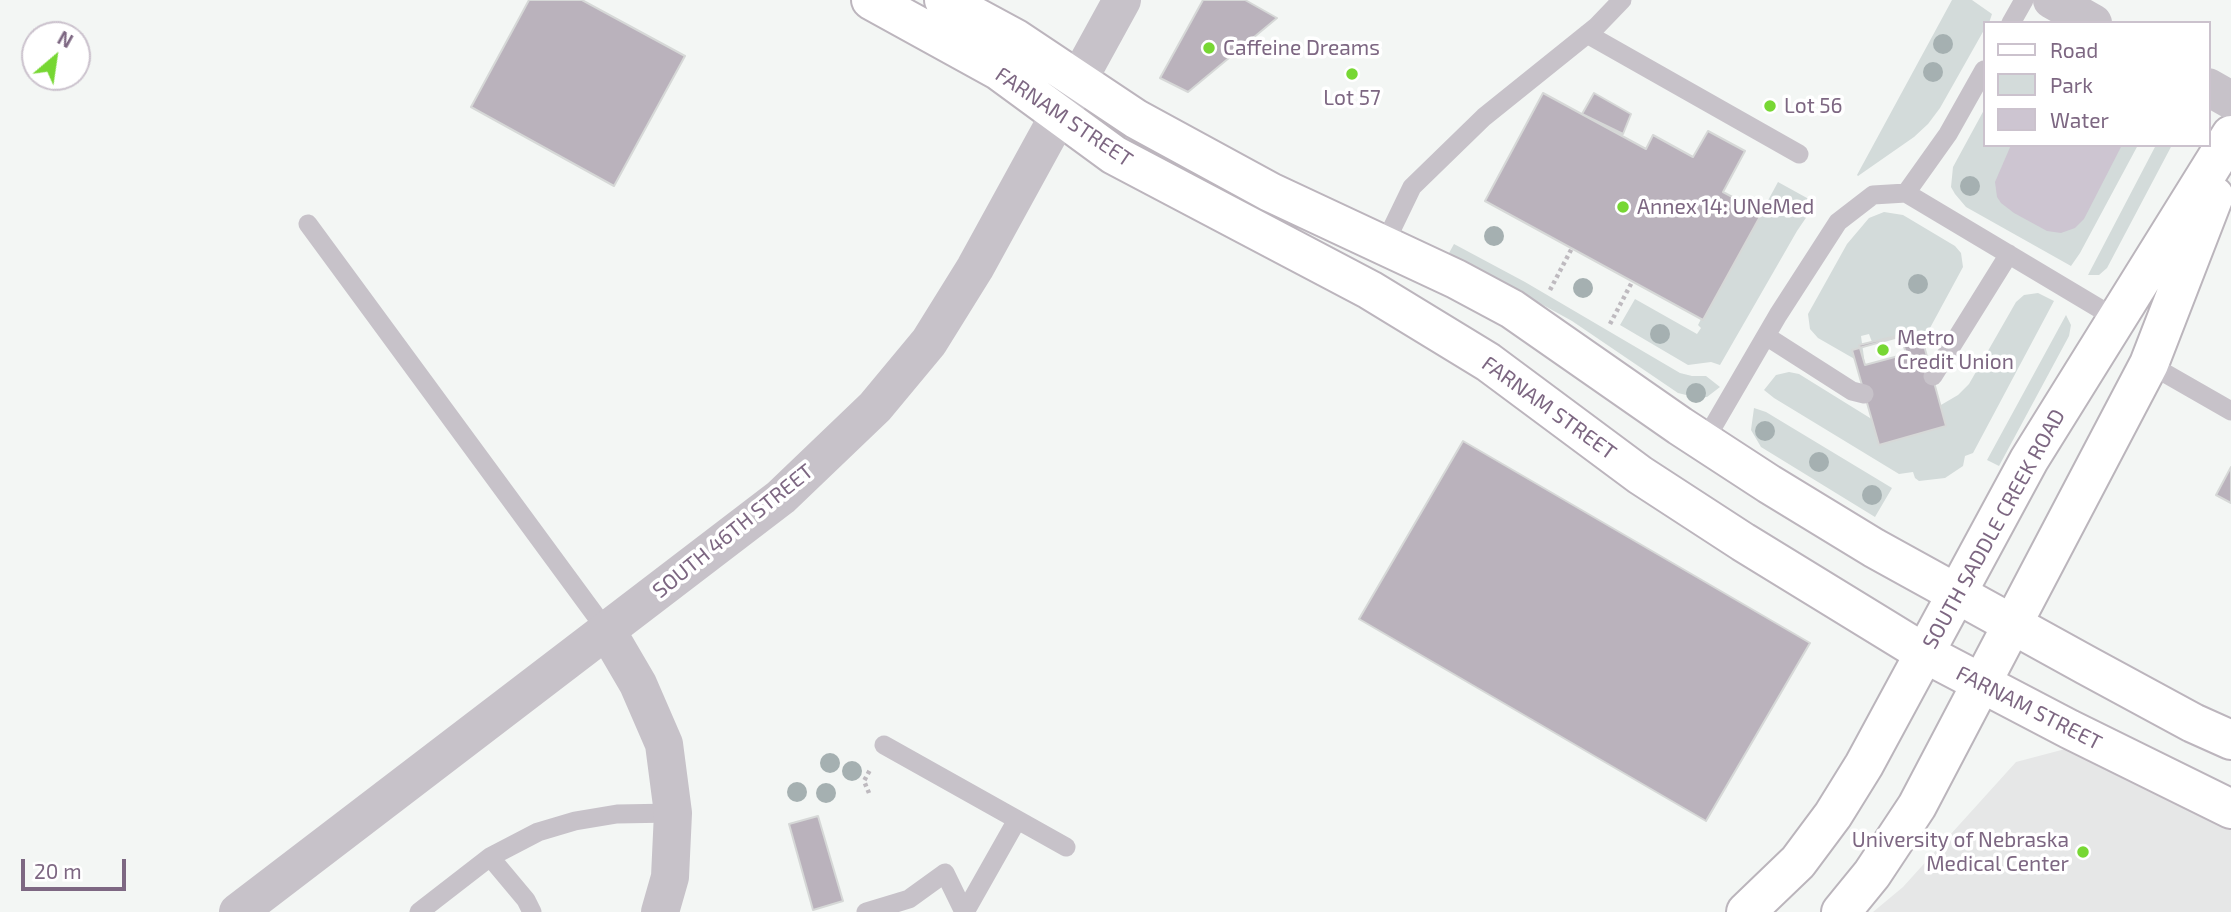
<!DOCTYPE html>
<html>
<head>
<meta charset="utf-8">
<style>
	body { margin:0 }
	#map { position:relative; width:2231px; height:912px; overflow:hidden; background:#f3f6f4; font-family:"Exo 2",sans-serif }
	canvas { display:block }
	.legend { position:absolute; left:1983px; top:21px; width:228px; height:126px; box-sizing:border-box; background:#fff; border:2px solid #cbc2cd; margin:0; padding:9px 12px; list-style:none; font-size:21px; color:#7d6782 }
	.legend li { display:flex; align-items:center; gap:14px; height:35px }
	.legend b { width:35px; border:2px solid #cbc2cd }
	.north { position:absolute; left:21px; top:21px; width:70px; height:70px; box-sizing:border-box; background:#fff; border:2px solid #cbc2cd; border-radius:50%; rotate:29deg; font-size:19px; font-weight:700; line-height:28px; text-align:center; color:#7d6782 }
	.north::after { content:''; display:block; margin:auto; width:24px; height:32px; background:#77d733; clip-path:polygon(50% 0,100% 100%,50% 72%,0 100%) }
	.scale { position:absolute; left:21px; top:859px; width:105px; height:32px; box-sizing:border-box; border:4px solid #7d6782; border-top:0; padding-left:9px; font-size:21px; line-height:24px; white-space:nowrap; color:#7d6782; -webkit-text-stroke:5px #fff; paint-order:stroke }
</style>
</head>
<body>
<div id="map">
<canvas width="2231" height="912"></canvas>
<ul class="legend">
<li><b style="height:9px;background:#fff"></b>Road</li>
<li><b style="height:19px;background:#d3dbda"></b>Park</li>
<li><b style="height:19px;background:#cdc5d1"></b>Water</li>
</ul>
<div class="north">N</div>
<div class="scale">20 m</div>
</div>
<script>
const ctx = document.querySelector('canvas').getContext('2d');
ctx.lineJoin = 'round';
function fill(path, color) { ctx.fillStyle = color; ctx.fill(path, 'evenodd'); }
const toPath = rows => new Path2D(rows.map(r => 'M' + r).join(''));
function trace(path, color, width, dash) { ctx.strokeStyle = color; ctx.lineWidth = width; ctx.lineCap = dash ? 'butt' : 'round'; ctx.setLineDash(dash || []); ctx.stroke(path); }
function label(font, color, halo, rows, align = 'center') {
  ctx.font = font + ' "Exo 2",sans-serif'; ctx.lineWidth = 7; ctx.setLineDash([]); ctx.textBaseline = 'middle'; ctx.strokeStyle = halo; ctx.fillStyle = color; for (const [text, x, y, turn = 0] of rows) {
    ctx.save(); ctx.translate(x, y); ctx.rotate((+turn || 0) * Math.PI / 180); ctx.textAlign = isNaN(turn) ? turn : align; if (halo) ctx.strokeText(text, 0, 0); ctx.fillText(text, 0, 0); ctx.restore();
  }
}
const built = toPath([
	[2069,748,2231,816,2231,912,1873,912,1903,887,2016,762]
]);
const green = toPath([
	[1952,0,1972,0,1992,14,1989,23,1984,23,1984,30,1940,108,1928,124,1914,137,1858,176,1857,175],
	[1984,110,1984,145,2138,145,2080,253,2071,266,1966,207,1955,194,1951,187,1953,167],
	[2156,145,2172,145,2107,268,2099,275,2088,275],
	[1778,182,1816,203,1797,231,1720,365,1711,362,1688,365,1620,325,1635,299,1697,334,1701,328,1698,325,1701,319,1703,320],
	[1884,212,1903,215,1955,246,1961,253,1963,267,1917,352,1906,354,1901,335,1872,342,1869,334,1861,336,1865,365,1818,338,1810,329,1808,314,1847,244,1869,218],
	[1454,244,1525,282,1680,373,1692,376,1706,376,1720,387,1707,397,1694,397,1678,393,1572,321,1449,253],
	[2038,293,2054,301,1973,453,1965,456,1963,466,1945,478,1919,481,1915,478,1913,472,1899,474,1774,398,1764,390,1776,375,1789,372,1799,374,1870,418,1886,424,1929,412,1958,395,1969,384,2016,302,2024,295],
	[2066,315,2071,325,2069,336,1999,466,1987,460],
	[1754,408,1766,412,1892,488,1875,517,1761,447,1751,430]
]);
const water = toPath([
	[2011,145,2122,145,2084,219,2075,228,2061,233,2047,231,2014,213,2001,203,1997,197,1995,182]
]);
const building = toPath([
	[529,0,582,0,685,56,614,186,471,107,529,0],
	[1203,0,1245,0,1277,18,1188,92,1160,78,1203,0],
	[1543,93,1646,149,1653,135,1693,157,1708,131,1745,151,1723,192,1762,213,1703,320,1485,201,1543,93],
	[1594,93,1631,114,1623,134,1582,114,1594,93],
	[1920,331,1946,426,1879,445,1852,350,1920,331],
	[1901,335,1906,354,1865,365,1859,345,1901,335],
	[1463,441,1810,643,1706,821,1359,619,1463,441],
	[2231,467,2231,503,2216,495,2231,467],
	[818,816,843,901,813,910,789,824,818,816]
]);
const path = toPath([
	[1550,290,1572,248],
	[1610,324,1632,282],
	[869,793,864,781,871,768]
]);
const service = toPath([
	[2011,23,2024,0],
	[1587,34,1799,154],
	[1906,193,2117,319],
	[308,224,607,631],
	[1384,245,1412,187,1484,117,1596,27,1622,0],
	[1766,336,1852,391,1864,394],
	[2149,364,2231,411],
	[1933,376,2009,254],
	[1704,442,1778,315,1838,222,1873,195,1906,193,1948,134,1984,70],
	[884,745,1066,847],
	[490,857,526,900,532,912],
	[419,912,490,857,538,832,575,821,617,814,673,813],
	[866,912,909,899,945,873,964,912],
	[965,912,1017,820]
]);
const minor = toPath([
	[2052,0,2093,23],
	[2208,87,2231,100],
	[607,631,638,684,664,744,673,813,670,877,660,912],
	[238,912,781,497,875,407,929,342,975,268,1122,0]
]);
const secondary = toPath([
	[871,0,998,70,1114,155,1370,290,1488,362,1640,475,1743,542,1924,653,2069,729,2231,809],
	[944,0,1016,39,1136,119,1270,192,1456,279,1512,309,1680,426,1769,484,1874,548,2086,665,2193,723,2231,740]
]);
const primary = toPath([
	[1746,912,1798,862,1833,815,1864,765,2029,460,2231,135],
	[1841,912,1872,874,1917,806,2149,364,2214,196]
]);
const trees = [
	[1943,44],
	[1933,72],
	[1970,186],
	[1494,236],
	[1918,284],
	[1583,288],
	[1660,334],
	[1696,393],
	[1765,431],
	[1819,462],
	[1872,495],
	[830,763],
	[852,771],
	[797,792],
	[826,793]
];
const markers = [
	[1209,48,7,"#77d733"],
	[1352,74,7,"#77d733"],
	[1770,106,7,"#77d733"],
	[1623,207,7,"#77d733"],
	[1883,350,7,"#77d733"],
	[2083,852,7,"#77d733"]
];
const poiNames = [
	["Caffeine Dreams",1223,48],
	["Lot 57",1352,98,"center"],
	["Lot 56",1784,106],
	["Annex 14: UNeMed",1637,207],
	["Metro",1897,338],
	["Credit Union",1897,362],
	["University of Nebraska",2069,840,"right"],
	["Medical Center",2069,864,"right"]
];
const streetNames = [
	["FARNAM STREET",1064,117,34],
	["FARNAM STREET",1549,408,36],
	["SOUTH SADDLE CREEK ROAD",1994,529,-61],
	["SOUTH 46TH STREET",733,531,-39],
	["FARNAM STREET",2029,708,27]
];
fill(built, '#e6e7e7');
fill(green, '#d3dbda');
fill(water, '#cdc5d1');
fill(building, '#bab2bc');
trace(building, '#d6d8d7', 2);
trace(secondary, '#bcb5bd', 42);
trace(primary, '#bbb5bc', 42);
trace(path, '#bebabf', 4.5, [3.5, 3.5]);
trace(service, '#c7c2c9', 19);
trace(minor, '#c7c2c9', 38);
trace(secondary, '#fff', 38);
trace(primary, '#fff', 38);
ctx.fillStyle = '#a5b0b1';
for (const [x, y] of trees) { ctx.beginPath(); ctx.arc(x, y, 10, 0, 2 * Math.PI); ctx.fill(); }
for (const [x, y, r, color] of markers) { const dot = new Path2D(); dot.arc(x, y, r, 0, 2 * Math.PI); ctx.fillStyle = color; ctx.fill(dot); trace(dot, '#fff', 2.5); }
label('21px', '#7d6782', '#fff', poiNames, 'left');
label('21px', '#7d6782', '#fff', streetNames);
</script>
</body>
</html>
